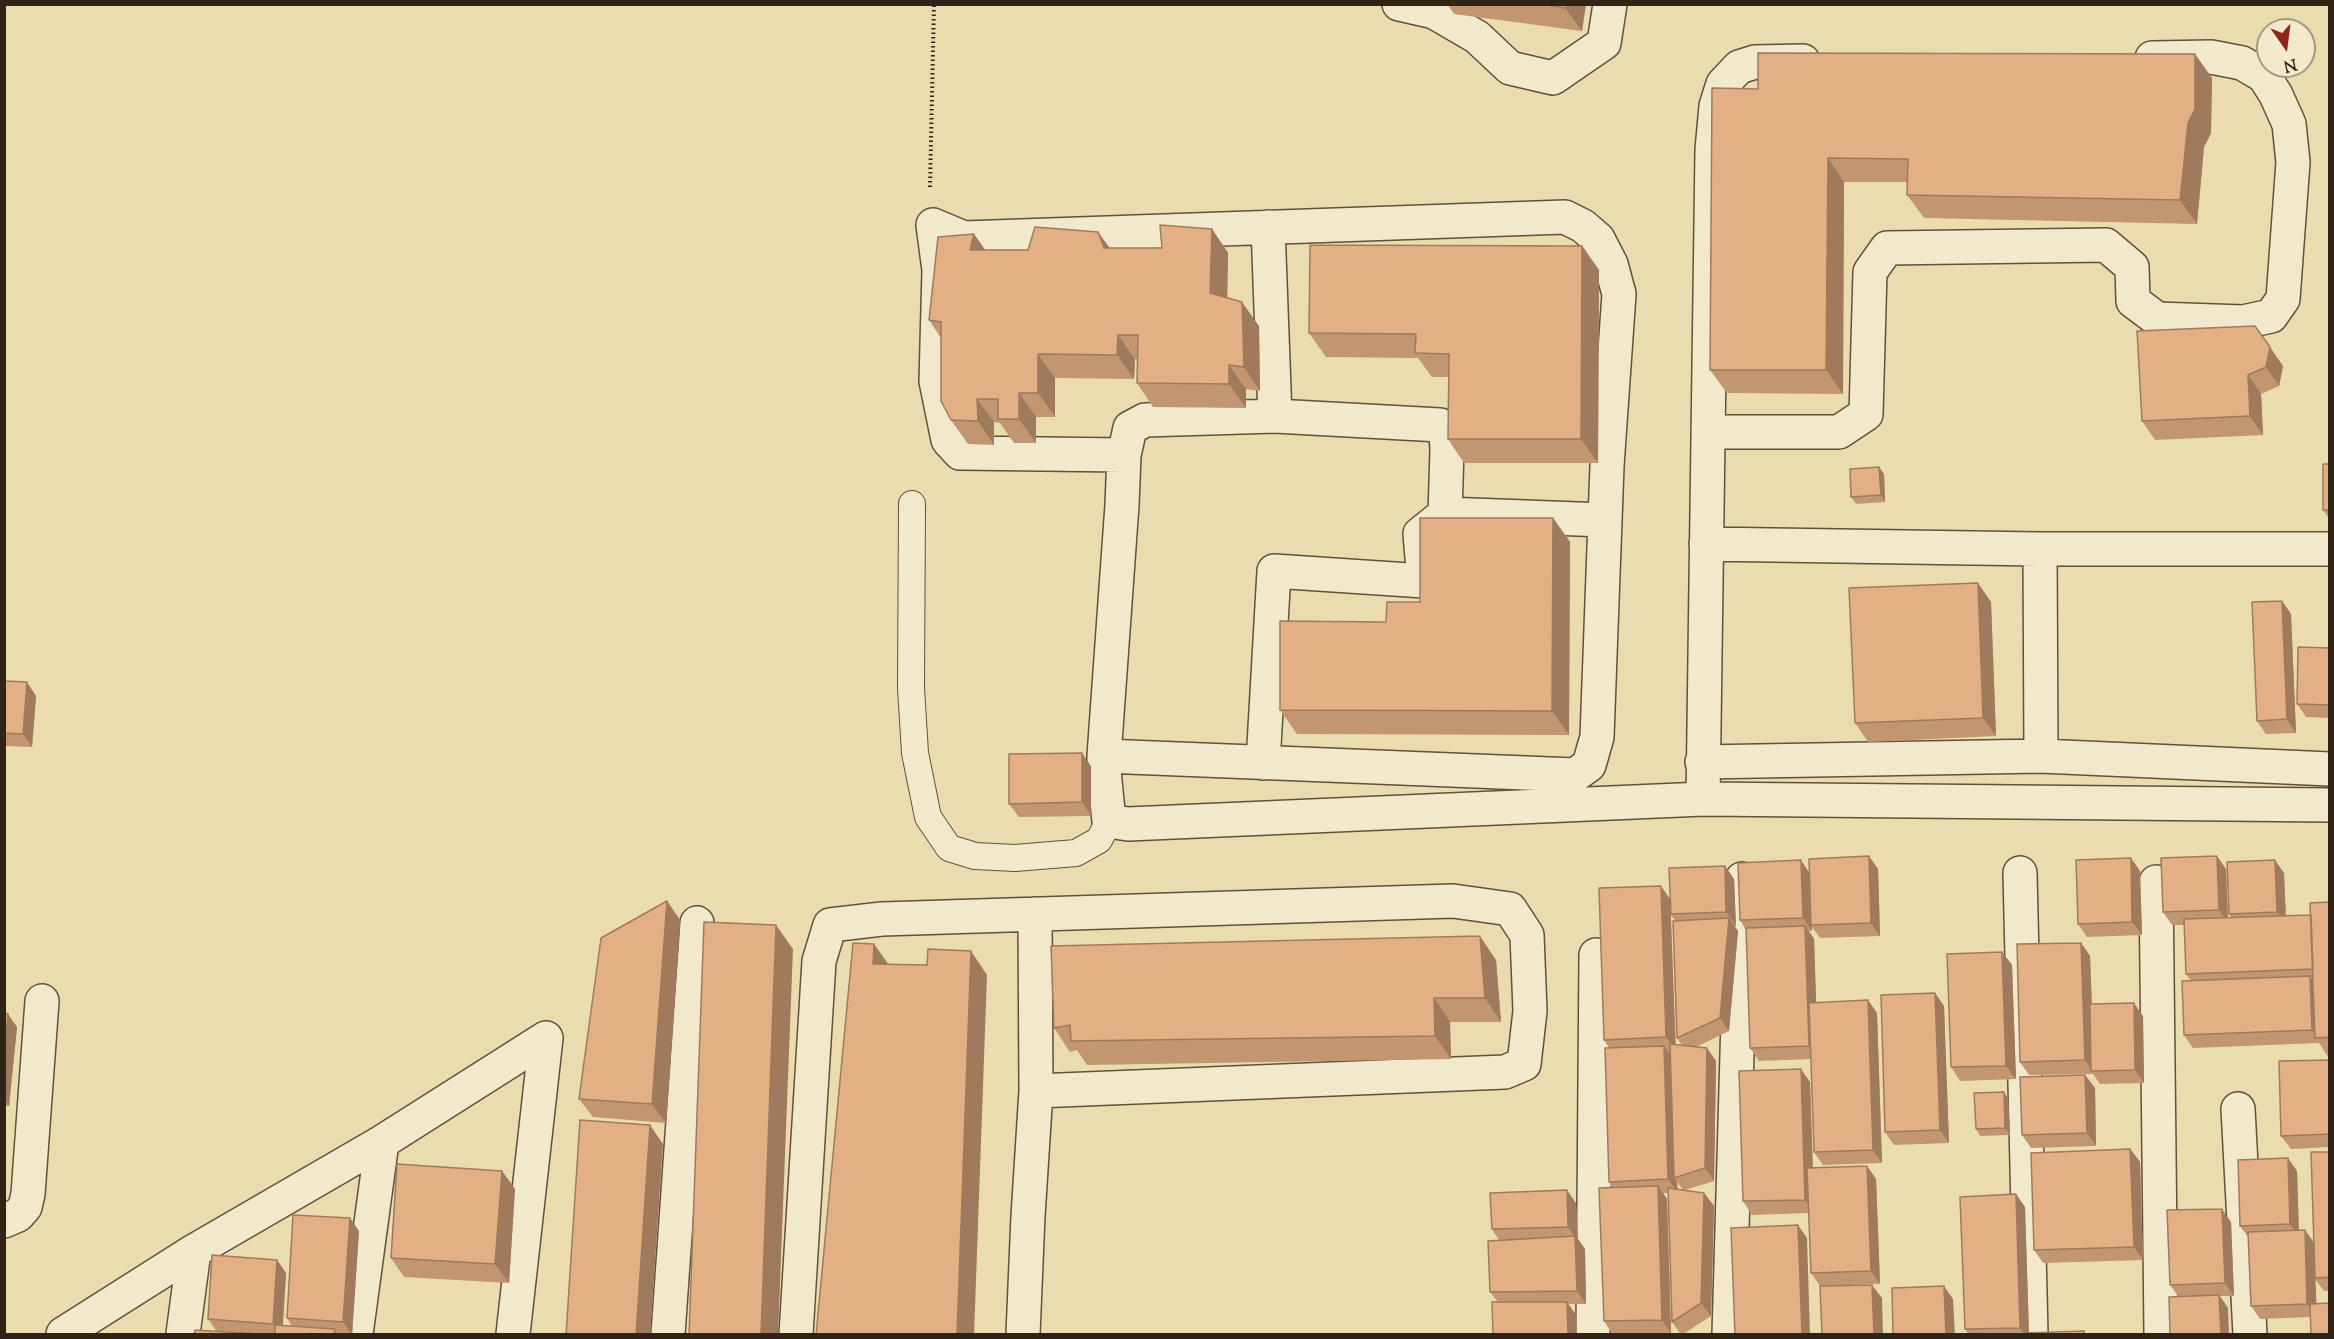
<!DOCTYPE html>
<html>
<head>
<meta charset="utf-8">
<style>
	body { margin:0 }
	#map { position:relative; width:2334px; height:1339px; overflow:hidden; background:#ebdcb0; font-family:"Sorts Mill Goudy",serif }
	canvas { display:block }
	.frame { position:absolute; inset:0; border:6px solid #312315; pointer-events:none }
	.north { position:absolute; left:2256px; top:18px; width:60px; height:60px; box-sizing:border-box; background:#f2e8cc; border:2px solid #a59983; border-radius:50%; rotate:166deg; font-size:16px; font-weight:700; line-height:24px; text-align:center; color:#312315 }
	.north::after { content:''; display:block; margin:auto; width:21px; height:27px; background:#8f2418; clip-path:polygon(50% 0,100% 100%,50% 72%,0 100%) }
</style>
</head>
<body>
<div id="map">
<canvas width="2334" height="1339"></canvas>
<div class="frame"></div>
<div class="north">N</div>
</div>
<script>
const ctx = document.querySelector('canvas').getContext('2d');
ctx.lineJoin = 'round';
const toPath = rows => new Path2D(rows.map(r => 'M' + r).join(''));
function trace(path, color, width, dash) { ctx.strokeStyle = color; ctx.lineWidth = width; ctx.lineCap = dash ? 'butt' : 'round'; ctx.setLineDash(dash || []); ctx.stroke(path); }
function fill(path, color) { ctx.fillStyle = color; ctx.fill(path, 'evenodd'); }
const path = toPath([
	[930,187,934,4]
]);
const service = toPath([
	[912,504,911,688,915,753,928,817,949,848,975,856,1015,858,1076,853,1099,840,1109,821]
]);
const minor = toPath([
	[1399,4,1434,12,1477,37,1510,68,1553,78,1604,43,1610,4],
	[1708,432,1839,432,1866,414,1870,272,1887,248,2106,245,2132,267,2133,301,2157,319,2243,322,2271,316,2283,299,2293,162,2289,124,2276,95,2264,76,2242,63,2211,57,2152,58],
	[1124,455,1130,428,1145,420,1275,416],
	[1445,514,1605,520],
	[1706,544,2040,549,2330,549],
	[2040,549,2041,756],
	[1104,756,1575,775,1589,765,1597,737,1607,466,1619,294,1611,264,1598,239,1583,226,1565,217,964,238,933,225,939,270,936,381,948,440,960,453,1124,455,1122,505,1104,756,1104,771,1109,821,1128,824,1703,799,2330,805],
	[1702,762,2041,756,2330,769],
	[1263,763,1274,571,1424,581,1420,534,1445,514,1447,449,1446,436,1440,425,1275,416,1268,227],
	[1703,799,1712,150,1716,106,1723,84,1739,67,1755,62,1803,61],
	[2020,873,2031,1334],
	[2156,882,2161,1334],
	[1035,914,1036,1091],
	[2238,1109,2250,1334],
	[4,1221,18,1215,25,1207,28,1194,42,1001],
	[63,1334,194,1251,382,1142,546,1038],
	[183,1334,194,1251],
	[356,1334,382,1142],
	[513,1334,546,1038],
	[668,1334,697,923],
	[796,1334,819,961,830,925,882,919,1453,901,1510,909,1527,935,1530,1011,1524,1064,1505,1072,1036,1091,1028,1216,1023,1334],
	[1593,1334,1596,955],
	[1729,1334,1742,879]
]);
const wall = toPath([
	[1447,4,1586,4,1582,31,1454,14],
	[2212,78,2211,133,2204,147,2197,224,1924,218,1907,195,1908,182,1844,182,1843,394,1727,393,1710,370,1758,89],
	[1212,229,1228,253,1227,298,1259,326,1260,391,1246,389,1246,408,1153,407,1137,383,1137,359,1135,359,1134,379,1055,378,1055,417,1036,417,1036,443,1014,443,1000,423,994,422,994,445,968,444,951,420,941,338,929,320,986,250,1162,248],
	[1582,246,1599,270,1598,463,1464,463,1448,439,1448,377,1432,377,1418,358,1326,357,1309,333],
	[2137,331,2283,366,2279,386,2261,394,2263,435,2155,440,2142,421],
	[2330,464,2330,520,2323,510],
	[1884,474,1885,502,1856,504,1851,497],
	[1553,518,1570,542,1569,735,1297,734,1280,710,1386,622,1420,602],
	[2282,601,2291,614,2296,733,2266,734,2257,721],
	[1991,602,1996,736,1868,742,1855,723],
	[2330,648,2330,718,2306,717,2297,704],
	[4,681,36,696,32,747,4,746],
	[1091,766,1091,816,1019,817,1009,804],
	[1725,866,1734,879,1736,926,1734,926,1738,931,1729,1031,1696,1047,1716,1061,1714,1181,1685,1190,1704,1193,1714,1206,1711,1316,1682,1335,1681,1335,1672,1322,1668,1193,1663,1193,1667,1199,1671,1333,1613,1335,1604,1321,1613,1188,1609,1182,1609,1048,1604,1040,1670,898],
	[1671,915,1675,921,1677,1038,1682,1045,1675,1044],
	[1677,1182,1683,1190,1677,1190],
	[1878,869,1880,936,1820,938,1812,927,1812,931,1809,931,1814,939,1816,1002,1877,1013,1882,1163,1823,1165,1814,1152,1811,1059,1759,1061,1750,1048,1746,930,1740,920,1809,872],
	[2226,869,2228,918,2232,918,2229,914,2284,873,2286,916,2311,915,2330,902,2330,1057,2328,1057,2319,1043,2193,1048,2184,1035,2191,981,2186,974,2184,925,2172,925,2163,912],
	[2140,871,2142,935,2087,937,2078,924],
	[667,901,680,920,666,1123,593,1117,579,1099],
	[2081,943,2090,956,2092,1004,2143,1016,2144,1083,2100,1084,2093,1074,2029,1075,2020,1062],
	[1051,946,1496,960,1501,1022,1450,1022,1451,1059,1087,1065,1077,1050,1070,1052,1054,1028],
	[2002,952,2012,965,2016,1079,1960,1081,1951,1067],
	[1935,993,1944,1006,1949,1143,1894,1145,1885,1132],
	[4,1013,17,1027,9,1106,4,1106],
	[2330,1060,2330,1147,2291,1149,2281,1136],
	[2085,1075,2095,1088,2096,1146,2031,1148,2022,1135],
	[1810,1082,1813,1168,1876,1179,1880,1284,1820,1286,1811,1273,1809,1213,1752,1215,1743,1201],
	[2004,1092,2008,1099,2010,1135,1980,1136,1976,1129],
	[2130,1149,2140,1162,2143,1260,2043,1263,2034,1250],
	[2330,1152,2330,1291,2324,1291,2315,1279,2316,1304,2311,1317,2260,1319,2251,1306,2249,1238,2240,1226,2297,1171,2299,1230,2305,1230,2313,1242],
	[502,1171,515,1189,509,1283,404,1277,391,1258],
	[1576,1203,1578,1239,1585,1249,1586,1304,1568,1304,1576,1315,1577,1335,1493,1335,1498,1302,1490,1292,1499,1240,1492,1229],
	[2025,1207,2029,1333,2084,1331,2086,1335,1969,1335,1965,1329],
	[2231,1222,2234,1296,2220,1296,2228,1308,2178,1296,2170,1285],
	[359,1231,352,1335,194,1335,217,1332,208,1319,277,1260,286,1273,283,1326,292,1326,287,1318]
]);
const shadedWall = toPath([
	[1566,4,1586,4,1582,31,1565,8],
	[2195,54,2212,78,2211,133,2204,147,2197,224,2180,200],
	[1828,158,1844,182,1843,394,1826,370],
	[1212,229,1228,253,1227,317,1210,293],
	[1098,232,1115,255,1104,248],
	[974,234,991,258,970,250],
	[1582,246,1599,270,1598,463,1581,439],
	[1242,302,1259,326,1260,391,1244,367],
	[1118,335,1135,359,1134,379,1117,355],
	[2270,347,2283,366,2279,386,2266,367],
	[1038,354,1055,378,1055,417,1038,393],
	[1229,365,1246,389,1246,408,1229,384],
	[2248,375,2261,394,2263,435,2250,416],
	[1019,393,1036,417,1036,443,1019,419],
	[977,399,994,422,994,445,978,421],
	[1879,467,1884,474,1885,502,1881,495],
	[1553,518,1570,542,1569,735,1552,711],
	[1978,583,1991,602,1996,736,1983,718],
	[2282,601,2291,614,2296,733,2287,719],
	[27,682,36,696,32,747,23,734],
	[1082,753,1091,766,1091,816,1082,802],
	[1869,856,1878,869,1880,936,1871,923],
	[2217,856,2226,869,2228,923,2219,910],
	[2131,858,2140,871,2142,935,2132,922],
	[1801,860,1810,874,1811,925,1812,927,1812,931,1803,918],
	[2275,860,2284,873,2286,925,2277,912],
	[1725,866,1734,879,1736,926,1726,912],
	[1661,886,1670,899,1676,1050,1666,1037],
	[667,901,680,920,666,1123,652,1104],
	[1729,918,1738,931,1729,1031,1720,1018],
	[776,925,793,949,778,1335,761,1335],
	[1805,926,1814,939,1818,1059,1809,1046],
	[1480,936,1496,960,1501,1022,1485,998],
	[2081,943,2090,956,2094,1071,2092,1071,2085,1060],
	[874,944,891,968,873,964],
	[971,951,987,975,974,1335,957,1335],
	[2002,952,2012,965,2016,1079,2006,1066],
	[2310,976,2319,990,2317,1038,2312,1030],
	[1935,993,1944,1006,1949,1143,1940,1130],
	[1434,998,1450,1022,1451,1059,1435,1036],
	[1868,1000,1877,1013,1882,1163,1873,1150],
	[2134,1003,2143,1016,2144,1083,2135,1070],
	[8,1014,17,1027,9,1106,4,1099,4,1047],
	[1664,1046,1673,1059,1674,1178,1677,1182,1678,1193,1668,1179],
	[1707,1048,1716,1061,1714,1181,1705,1168],
	[1801,1069,1810,1082,1814,1213,1805,1200],
	[2085,1075,2095,1088,2096,1146,2087,1133],
	[2004,1092,2008,1099,2010,1135,2005,1128],
	[650,1125,663,1144,650,1335,636,1335],
	[2130,1149,2140,1162,2143,1260,2134,1247],
	[2288,1158,2297,1171,2299,1237,2290,1224],
	[1867,1166,1876,1179,1880,1284,1871,1271],
	[502,1171,515,1189,509,1283,495,1264],
	[1658,1186,1667,1199,1671,1333,1662,1320],
	[1567,1190,1576,1203,1578,1239,1585,1249,1586,1304,1577,1291,1575,1237,1568,1227],
	[1704,1193,1714,1206,1711,1316,1701,1303],
	[2016,1194,2025,1207,2029,1335,2025,1335,2020,1328],
	[2222,1209,2231,1222,2234,1296,2225,1283],
	[350,1218,359,1231,352,1335,343,1322],
	[1798,1225,1807,1238,1810,1335,1802,1335],
	[2305,1230,2314,1243,2317,1317,2307,1304],
	[277,1260,286,1273,282,1335,280,1335,273,1324],
	[1872,1285,1882,1298,1883,1335,1874,1335],
	[1944,1286,1953,1299,1955,1335,1946,1335],
	[2219,1295,2228,1308,2229,1335,2221,1335],
	[1567,1302,1576,1315,1577,1335,1568,1335]
]);
const building = toPath([
	[1542,4,1566,4,1565,8,1542,4],
	[1758,53,2195,54,2195,109,2188,123,2180,200,1907,195,1908,159,1828,158,1826,370,1710,370,1712,88,1758,89,1758,53],
	[1160,225,1212,229,1210,293,1242,302,1244,367,1229,365,1229,384,1137,383,1138,335,1118,335,1117,355,1038,354,1038,393,1019,393,1019,419,998,419,998,399,977,399,978,421,951,420,941,401,941,322,929,320,938,237,974,234,970,250,1028,250,1035,227,1098,232,1104,248,1162,248,1160,225],
	[1310,245,1582,246,1581,439,1448,439,1449,354,1415,353,1416,334,1309,333,1310,245],
	[2255,326,2270,347,2266,367,2248,375,2250,416,2142,421,2137,331,2255,326],
	[2323,464,2330,464,2330,510,2323,510,2323,464],
	[1879,467,1881,495,1851,497,1850,469,1879,467],
	[1420,518,1553,518,1552,711,1280,710,1280,621,1386,622,1387,602,1420,602,1420,518],
	[1978,583,1983,718,1855,723,1849,588,1978,583],
	[2282,601,2287,719,2257,721,2252,602,2282,601],
	[2298,647,2330,648,2330,705,2297,704,2298,647],
	[4,681,27,682,23,734,4,733,4,681],
	[1082,753,1082,802,1009,804,1009,754,1082,753],
	[1869,856,1871,923,1811,925,1809,859,1869,856],
	[2217,856,2219,910,2163,912,2161,858,2217,856],
	[2131,858,2132,922,2078,924,2076,860,2131,858],
	[1801,860,1803,918,1740,920,1738,863,1801,860],
	[2275,860,2277,912,2229,914,2227,862,2275,860],
	[1725,866,1726,912,1671,914,1669,868,1725,866],
	[1661,886,1666,1037,1604,1040,1599,888,1661,886],
	[667,901,652,1104,579,1099,601,938,667,901],
	[2330,902,2330,1037,2315,1038,2310,903,2330,902],
	[2311,915,2313,969,2186,974,2184,919,2311,915],
	[1729,918,1720,1018,1677,1038,1673,921,1729,918],
	[704,922,776,925,761,1335,689,1335,704,922],
	[1805,926,1809,1046,1750,1048,1746,928,1805,926],
	[1480,936,1485,998,1434,998,1435,1036,1071,1041,1070,1025,1054,1028,1051,946,1480,936],
	[853,943,874,944,873,964,927,965,928,949,971,951,957,1335,816,1335,853,943],
	[2081,943,2085,1060,2020,1062,2017,944,2081,943],
	[2002,952,2006,1066,1951,1067,1947,954,2002,952],
	[2310,976,2312,1030,2184,1035,2182,981,2310,976],
	[1935,993,1940,1130,1885,1132,1881,995,1935,993],
	[1868,1000,1873,1150,1814,1152,1809,1003,1868,1000],
	[2134,1003,2135,1070,2091,1071,2090,1004,2134,1003],
	[4,1013,8,1014,4,1047,4,1013],
	[1670,1044,1707,1048,1705,1168,1674,1178,1670,1044],
	[1664,1046,1668,1179,1609,1182,1605,1048,1664,1046],
	[2330,1060,2330,1134,2281,1136,2279,1061,2330,1060],
	[1801,1069,1805,1200,1743,1201,1739,1071,1801,1069],
	[2085,1075,2087,1133,2022,1135,2020,1077,2085,1075],
	[2004,1092,2005,1128,1976,1129,1974,1093,2004,1092],
	[580,1120,650,1125,636,1335,566,1335,580,1120],
	[2130,1149,2134,1247,2034,1250,2031,1153,2130,1149],
	[2311,1152,2330,1152,2330,1277,2315,1278,2311,1152],
	[2288,1158,2290,1224,2240,1226,2238,1160,2288,1158],
	[397,1164,502,1171,495,1264,391,1258,397,1164],
	[1867,1166,1871,1271,1811,1273,1807,1168,1867,1166],
	[1658,1186,1662,1320,1604,1321,1599,1188,1658,1186],
	[1668,1188,1704,1193,1701,1303,1672,1322,1668,1188],
	[1567,1190,1568,1227,1492,1229,1490,1193,1567,1190],
	[2016,1194,2020,1328,1965,1329,1960,1197,2016,1194],
	[2222,1209,2225,1283,2170,1285,2167,1210,2222,1209],
	[293,1215,350,1218,343,1322,287,1318,293,1215],
	[1798,1225,1802,1335,1735,1335,1731,1228,1798,1225],
	[2305,1230,2307,1304,2251,1306,2248,1232,2305,1230],
	[1575,1236,1577,1291,1490,1292,1488,1241,1575,1236],
	[212,1255,277,1260,273,1324,208,1319,212,1255],
	[1872,1285,1874,1335,1822,1335,1820,1286,1872,1285],
	[1944,1286,1946,1335,1893,1335,1892,1288,1944,1286],
	[2219,1295,2221,1335,2170,1335,2169,1297,2219,1295],
	[1492,1302,1567,1302,1568,1335,1493,1335,1492,1302],
	[2330,1303,2330,1335,2311,1335,2310,1304,2330,1303],
	[275,1325,335,1329,334,1335,275,1335,275,1325],
	[195,1330,258,1334,258,1335,194,1335,195,1330],
	[2084,1331,2084,1335,2025,1335,2025,1333,2084,1331]
]);
trace(service, '#60513c', 28);
trace(minor, '#60513c', 36);
trace(path, '#312315', 4, [1.5, 3]);
trace(service, '#f2e8cc', 26);
trace(minor, '#f2e8cc', 33);
fill(wall, '#c39672');
fill(shadedWall, '#9f7a5d');
fill(building, '#e3af85');
trace(building, '#9f7a5d', 1.5);
</script>
</body>
</html>
